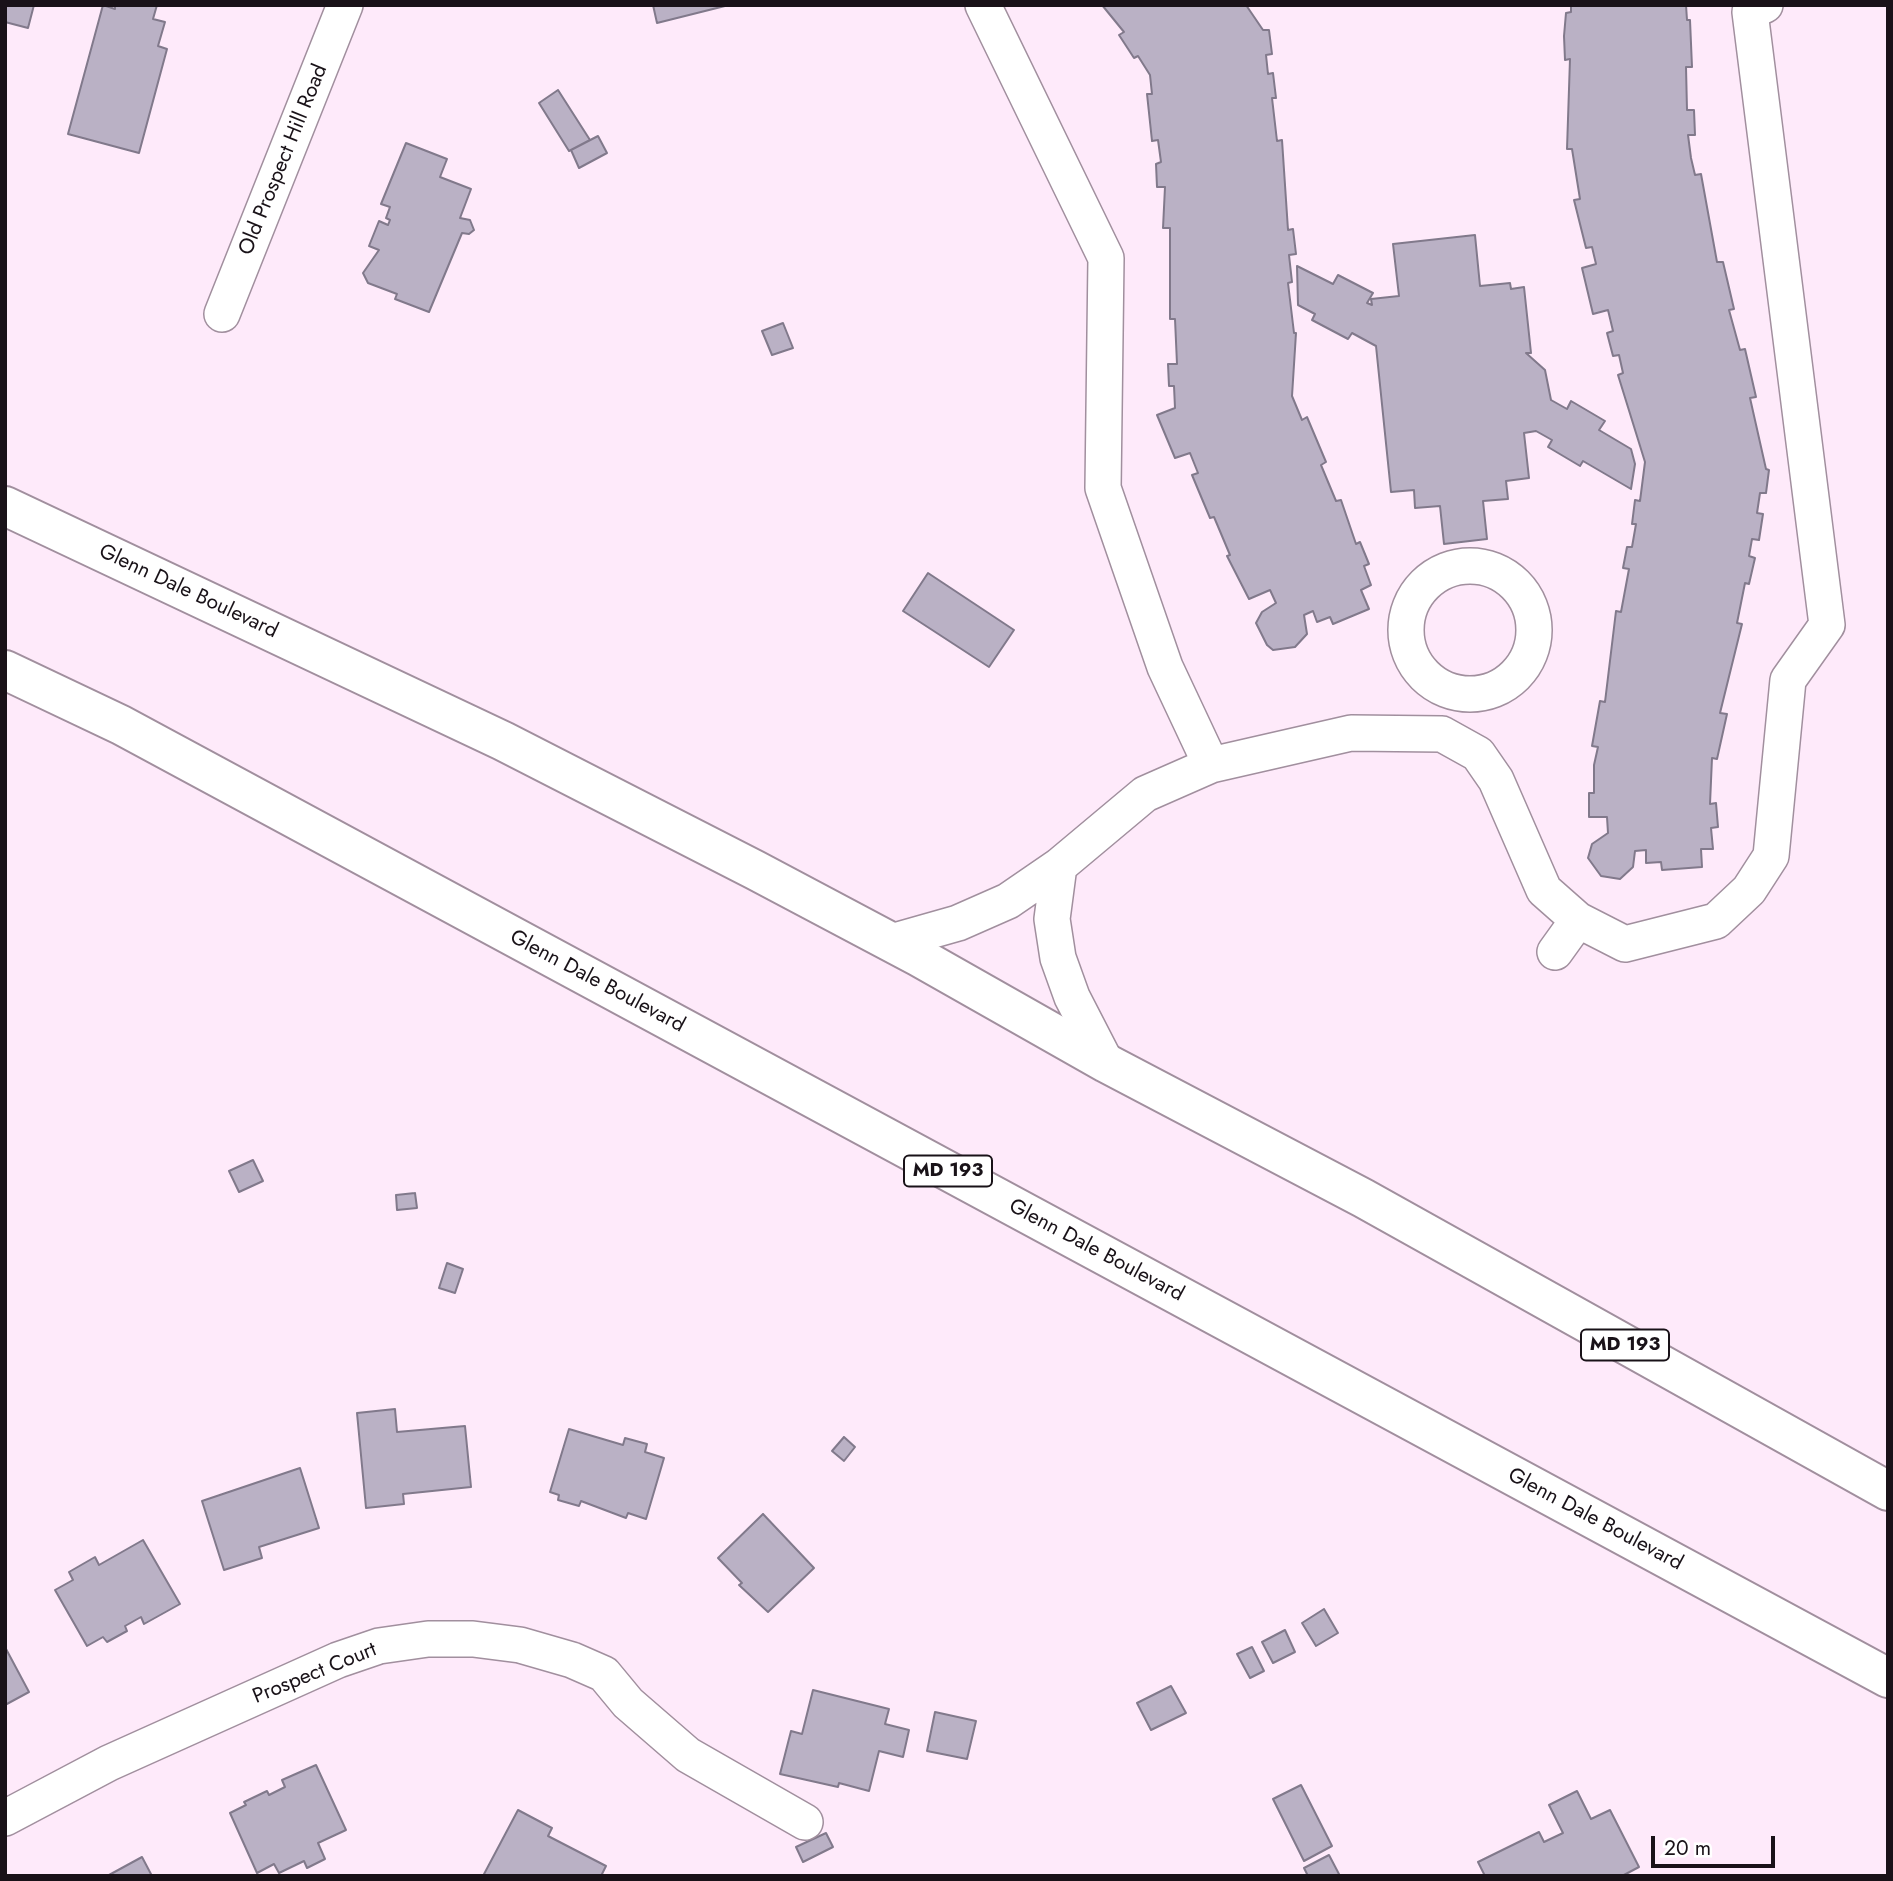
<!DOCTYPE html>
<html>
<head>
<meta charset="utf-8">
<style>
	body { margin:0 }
	#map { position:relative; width:1893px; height:1881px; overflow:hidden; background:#feeafa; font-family:Jost,sans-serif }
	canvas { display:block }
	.frame { position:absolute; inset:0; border:7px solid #191218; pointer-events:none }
	.scale { position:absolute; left:1651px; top:1836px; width:124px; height:32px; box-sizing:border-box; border:4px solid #191218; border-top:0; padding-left:9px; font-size:21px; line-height:24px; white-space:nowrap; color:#191218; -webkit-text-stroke:5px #fff; paint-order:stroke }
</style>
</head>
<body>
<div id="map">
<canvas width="1893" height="1881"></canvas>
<div class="frame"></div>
<div class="scale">20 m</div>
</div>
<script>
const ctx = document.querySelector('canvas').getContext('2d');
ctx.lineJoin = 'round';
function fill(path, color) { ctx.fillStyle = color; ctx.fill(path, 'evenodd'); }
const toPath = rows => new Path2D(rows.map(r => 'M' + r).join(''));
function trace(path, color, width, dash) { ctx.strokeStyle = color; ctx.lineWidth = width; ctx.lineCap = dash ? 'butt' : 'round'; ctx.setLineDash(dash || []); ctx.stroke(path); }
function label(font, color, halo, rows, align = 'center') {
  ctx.font = font + ' Jost,sans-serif'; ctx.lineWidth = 7; ctx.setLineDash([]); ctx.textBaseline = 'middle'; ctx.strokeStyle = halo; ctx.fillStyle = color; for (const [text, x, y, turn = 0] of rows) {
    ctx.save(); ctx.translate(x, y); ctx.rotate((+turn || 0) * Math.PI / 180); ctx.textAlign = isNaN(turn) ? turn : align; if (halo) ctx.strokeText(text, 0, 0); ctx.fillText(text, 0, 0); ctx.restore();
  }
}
const building = toPath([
	[5,5,34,5,28,28,5,22,5,5],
	[103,5,115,9,115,5,157,5,153,19,165,22,158,46,167,49,139,153,68,134,103,5],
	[653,5,729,5,657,23,653,5],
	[1102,5,1246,5,1263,30,1269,30,1272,54,1266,55,1268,74,1273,73,1276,98,1272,98,1277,141,1282,140,1288,230,1293,229,1296,254,1289,255,1292,282,1288,283,1294,333,1296,333,1292,396,1302,420,1307,417,1326,462,1321,465,1336,501,1341,500,1356,544,1360,542,1369,564,1364,566,1371,585,1361,590,1369,609,1333,624,1330,617,1317,622,1313,611,1304,615,1307,634,1295,647,1273,650,1267,645,1256,623,1262,612,1276,603,1270,590,1249,599,1227,556,1230,555,1214,517,1210,518,1192,475,1198,473,1190,453,1175,458,1157,415,1175,408,1174,386,1169,386,1168,364,1177,364,1175,319,1170,319,1170,228,1163,228,1165,187,1157,187,1156,164,1161,162,1158,140,1152,141,1147,94,1152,94,1150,75,1138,56,1134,58,1119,35,1124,32,1102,5],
	[1571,5,1686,5,1687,20,1690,20,1692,67,1686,67,1687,110,1694,110,1695,135,1688,135,1691,158,1695,175,1701,174,1717,262,1723,262,1734,309,1729,310,1740,350,1745,349,1756,397,1750,398,1766,469,1769,470,1766,493,1760,493,1757,513,1763,514,1759,540,1752,539,1749,556,1755,558,1749,584,1745,583,1737,623,1742,624,1720,713,1727,714,1717,759,1712,758,1710,804,1716,803,1718,827,1711,828,1713,849,1701,849,1702,867,1662,870,1661,862,1646,863,1646,850,1635,851,1633,867,1620,879,1601,876,1588,858,1592,844,1608,833,1607,817,1589,817,1589,793,1594,793,1594,765,1598,747,1592,746,1600,701,1605,702,1616,611,1621,612,1629,569,1623,568,1627,547,1632,547,1636,524,1632,524,1635,500,1640,501,1645,462,1618,375,1623,373,1619,355,1613,356,1607,333,1613,331,1608,310,1593,314,1582,268,1596,264,1592,247,1586,248,1574,200,1580,199,1572,149,1567,149,1570,59,1565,60,1564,36,1566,13,1571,12,1571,5],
	[558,90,590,140,569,151,539,103,558,90],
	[598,136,607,153,579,168,571,150,598,136],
	[406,143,447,159,440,177,471,189,460,218,470,220,474,230,469,234,462,233,429,312,395,299,397,294,368,283,363,273,379,250,369,246,379,221,388,225,390,220,386,218,390,207,381,204,406,143],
	[1475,235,1480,286,1510,283,1511,289,1524,287,1531,353,1526,353,1545,370,1551,400,1567,409,1571,401,1605,421,1599,430,1631,449,1635,464,1631,489,1583,461,1580,466,1548,447,1552,440,1536,431,1524,433,1529,478,1506,481,1508,499,1483,501,1487,539,1444,544,1440,506,1415,508,1414,490,1391,492,1376,346,1352,333,1348,339,1312,320,1315,314,1298,305,1297,266,1333,284,1338,275,1373,293,1367,303,1372,305,1371,299,1399,296,1393,244,1475,235],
	[783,323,793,348,772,355,762,331,783,323],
	[928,573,1014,630,989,667,903,611,928,573],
	[253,1160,263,1181,239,1192,229,1171,253,1160],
	[415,1193,417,1208,397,1210,396,1195,415,1193],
	[447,1263,463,1269,455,1293,439,1288,447,1263],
	[395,1409,397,1432,465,1426,471,1487,403,1494,404,1504,366,1508,357,1413,395,1409],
	[569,1429,623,1445,625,1438,647,1444,645,1452,664,1458,646,1519,628,1513,626,1518,581,1501,579,1506,558,1500,559,1495,550,1492,569,1429],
	[844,1437,855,1447,844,1461,832,1451,844,1437],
	[300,1468,319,1528,259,1547,262,1558,224,1570,202,1501,300,1468],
	[763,1514,814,1568,768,1612,739,1585,742,1583,718,1558,763,1514],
	[143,1540,180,1604,144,1624,141,1617,125,1626,127,1631,107,1642,103,1637,87,1646,55,1590,73,1580,69,1572,95,1557,99,1565,143,1540],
	[1324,1609,1338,1633,1316,1646,1302,1623,1324,1609],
	[1285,1630,1295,1652,1273,1663,1262,1642,1285,1630],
	[5,1647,29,1692,5,1705,5,1647],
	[1252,1647,1264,1671,1250,1678,1237,1654,1252,1647],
	[1171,1686,1186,1713,1151,1730,1137,1703,1171,1686],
	[813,1690,889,1709,885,1724,909,1730,903,1757,879,1751,869,1791,839,1783,838,1787,780,1774,791,1731,802,1734,813,1690],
	[935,1712,976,1721,967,1759,927,1751,935,1712],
	[316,1765,346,1830,318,1843,325,1859,307,1868,304,1861,279,1873,274,1864,257,1873,230,1813,246,1805,244,1802,267,1791,269,1795,285,1787,282,1780,316,1765],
	[1301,1785,1332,1846,1304,1861,1273,1799,1301,1785],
	[1577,1791,1591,1819,1610,1810,1639,1867,1622,1876,1485,1876,1478,1862,1539,1832,1544,1842,1563,1833,1549,1805,1577,1791],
	[518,1810,552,1828,548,1836,606,1866,601,1876,483,1876,518,1810],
	[826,1833,833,1847,803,1862,796,1847,826,1833],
	[1329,1855,1340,1876,1308,1876,1304,1868,1329,1855],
	[142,1857,152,1876,110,1876,109,1875,142,1857]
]);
const street = toPath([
	[983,5,1106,258,1103,488,1165,667,1211,765],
	[222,314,345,5],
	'1406 630a64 64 0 1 1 128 0a64 64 0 1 1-128 0Z',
	[1059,866,1052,919,1058,958,1072,997,1106,1063],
	[891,942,958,923,1008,901,1059,866,1145,794,1211,765,1351,733,1442,734,1478,754,1496,780,1544,890,1578,920,1625,944,1716,921,1749,890,1771,856,1788,680,1827,625,1750,12,1765,5],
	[1555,952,1578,920],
	[5,1818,109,1763,338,1660,379,1646,428,1639,473,1639,520,1645,572,1660,604,1674,628,1703,688,1755,805,1822]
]);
const primary = toPath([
	[5,506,503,741,755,870,919,957,1106,1063,1363,1198,1888,1491],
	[5,670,121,725,1888,1678]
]);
const shields = [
	[948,1171,88],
	[1625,1345,88]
];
const shieldNames = [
	["MD 193",948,1171],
	["MD 193",1625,1345]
];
const streetNames = [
	["Old Prospect Hill Road",284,160,-68],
	["Glenn Dale Boulevard",188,592,25],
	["Glenn Dale Boulevard",597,982,28],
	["Glenn Dale Boulevard",1096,1251,28],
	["Glenn Dale Boulevard",1595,1520,28],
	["Prospect Court",315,1674,-22]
];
fill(building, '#bab1c5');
trace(building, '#81798b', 2);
trace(street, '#a18f9e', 38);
trace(primary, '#a18f9e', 42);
trace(street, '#fff', 35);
trace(primary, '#fff', 38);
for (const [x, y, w] of shields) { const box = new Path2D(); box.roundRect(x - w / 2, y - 15.5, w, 31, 5); ctx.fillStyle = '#fff'; ctx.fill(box); trace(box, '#191218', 2); }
label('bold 19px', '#191218', null, shieldNames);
label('21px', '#191218', '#fff', streetNames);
</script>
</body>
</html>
